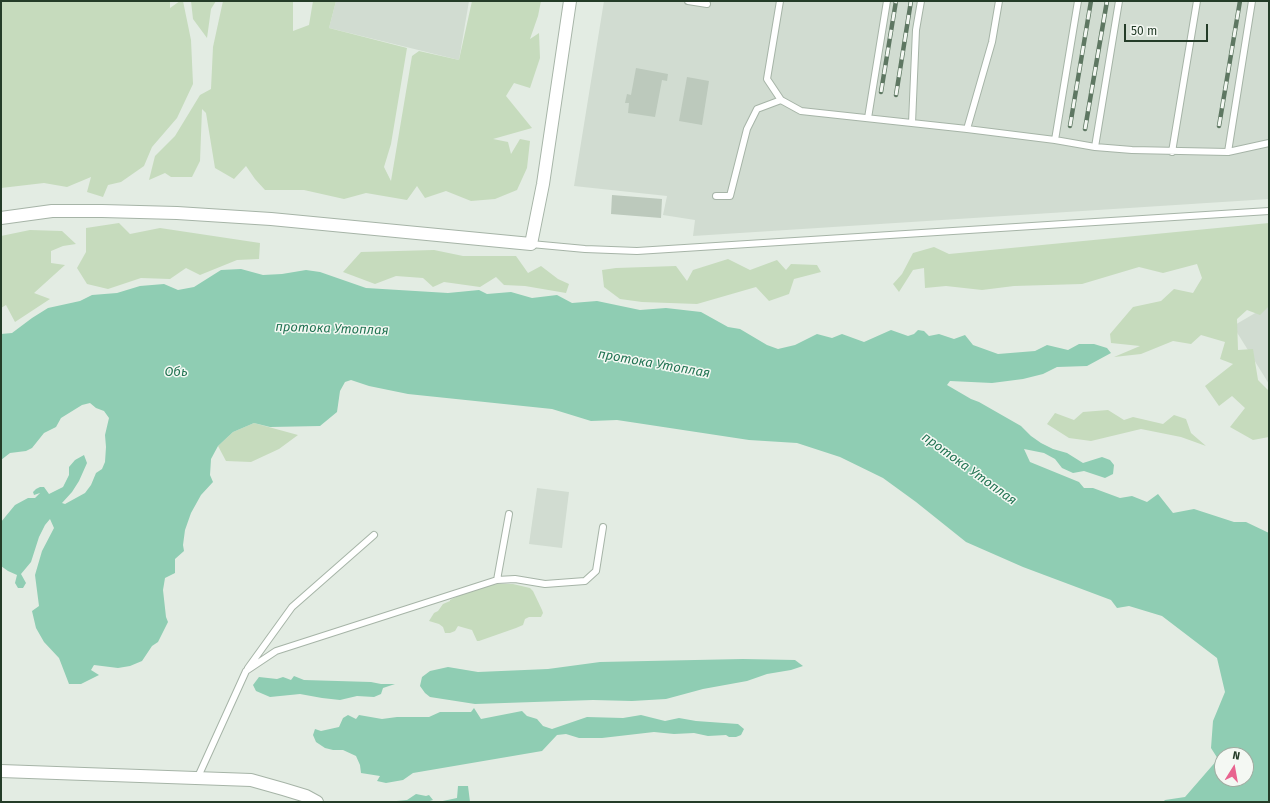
<!DOCTYPE html>
<html>
<head>
<meta charset="utf-8">
<style>
	body { margin:0 }
	#map { position:relative; width:1270px; height:803px; overflow:hidden; background:#e3ece3; font-family:"Fira Sans",sans-serif }
	canvas { display:block }
	.frame { position:absolute; inset:0; border:2px solid #243c28; pointer-events:none }
	.north { position:absolute; left:1214px; top:747px; width:40px; height:40px; box-sizing:border-box; background:#f4f8f3; border:1px solid #a1ada2; border-radius:50%; rotate:11deg; font-size:11px; font-weight:700; line-height:16px; text-align:center; color:#243c28 }
	.north::after { content:''; display:block; margin:auto; width:14px; height:18px; background:#e8648f; clip-path:polygon(50% 0,100% 100%,50% 72%,0 100%) }
	.scale { position:absolute; left:1124px; top:24px; width:84px; height:18px; box-sizing:border-box; border:2px solid #243c28; border-top:0; padding-left:5px; font-size:12px; line-height:14px; white-space:nowrap; color:#243c28; -webkit-text-stroke:3px #f4f8f3; paint-order:stroke }
</style>
</head>
<body>
<div id="map">
<canvas width="1270" height="803"></canvas>
<div class="frame"></div>
<div class="north">N</div>
<div class="scale">50 m</div>
</div>
<script>
const ctx = document.querySelector('canvas').getContext('2d');
ctx.lineJoin = 'round';
function fill(path, color) { ctx.fillStyle = color; ctx.fill(path, 'evenodd'); }
const toPath = rows => new Path2D(rows.map(r => 'M' + r).join(''));
function trace(path, color, width, dash) { ctx.strokeStyle = color; ctx.lineWidth = width; ctx.lineCap = dash ? 'butt' : 'round'; ctx.setLineDash(dash || []); ctx.stroke(path); }
function label(font, color, halo, rows, align = 'center') {
  ctx.font = font + ' "Fira Sans",sans-serif'; ctx.lineWidth = 3; ctx.setLineDash([]); ctx.textBaseline = 'middle'; ctx.strokeStyle = halo; ctx.fillStyle = color; for (const [text, x, y, turn = 0] of rows) {
    ctx.save(); ctx.translate(x, y); ctx.rotate((+turn || 0) * Math.PI / 180); ctx.textAlign = isNaN(turn) ? turn : align; if (halo) ctx.strokeText(text, 0, 0); ctx.fillText(text, 0, 0); ctx.restore();
  }
}
const built = toPath([
	[336,1,469,1,459,60,329,28],
	[604,1,1269,1,1269,199,693,236,695,220,663,215,667,196,574,186],
	[1269,305,1269,384,1233,326],
	[537,488,569,492,562,548,529,544]
]);
const green = toPath([
	[1,1,170,1,170,8,180,1,183,1,191,40,193,84,177,118,152,147,144,166,121,182,108,185,103,197,87,192,91,177,67,187,44,183,1,188],
	[191,1,216,1,211,9,207,38,193,19],
	[223,1,293,1,293,31,309,25,313,1,336,1,329,28,407,48,391,144,384,167,391,181,412,56,419,51,459,60,472,1,541,1,538,16,530,39,539,33,540,58,530,88,514,83,506,96,532,128,493,139,508,142,511,154,520,139,530,141,527,168,517,190,495,199,471,201,446,191,425,198,417,186,407,200,366,193,344,199,304,190,265,190,255,179,246,166,234,179,215,168,206,113,202,109,200,161,192,177,171,177,165,173,149,180,155,156,175,136,200,95,211,89,213,47],
	[119,223,130,234,160,228,260,243,259,259,237,260,200,275,186,268,170,279,141,278,108,289,87,284,77,268,86,252,86,228],
	[1269,223,1269,306,1260,315,1247,310,1237,319,1238,350,1253,349,1258,380,1269,391,1269,437,1253,440,1230,427,1245,408,1232,396,1219,406,1205,386,1233,364,1220,359,1225,342,1201,335,1191,344,1173,341,1141,354,1114,357,1140,346,1111,343,1110,334,1133,307,1161,301,1174,289,1193,293,1202,278,1197,264,1163,273,1139,267,1082,284,1014,286,982,290,946,286,925,288,924,268,913,270,899,292,893,284,902,274,913,253,934,247,949,254],
	[30,230,62,231,76,244,63,246,51,251,51,263,65,265,34,293,50,299,15,322,6,305,1,308,1,236],
	[434,250,463,256,516,256,528,273,541,266,558,279,569,284,566,293,525,286,504,285,496,277,480,287,444,282,433,287,423,278,396,276,375,284,343,272,361,252],
	[728,259,750,270,777,260,786,270,791,264,817,265,821,272,794,279,789,294,769,301,756,287,697,304,642,302,620,299,604,287,602,270,616,268,676,266,687,281,693,270],
	[1108,410,1124,420,1133,417,1163,424,1174,415,1186,419,1191,433,1206,446,1181,437,1141,429,1091,441,1069,438,1047,424,1055,413,1074,420,1083,412],
	[254,423,298,435,279,449,251,462,226,461,218,446,233,432],
	[497,584,513,584,530,588,533,591,542,610,543,613,541,617,529,617,525,619,523,625,516,628,479,641,477,641,472,630,458,626,455,631,450,633,445,633,443,627,439,624,429,621,434,613,438,611,443,604,450,601,450,600,458,596,461,593,469,590]
]);
const water = toPath([
	[241,269,263,275,282,274,306,270,320,272,366,288,448,293,479,290,487,294,511,292,532,298,557,295,572,303,597,301,640,310,666,308,701,312,728,327,740,329,767,345,778,349,795,345,817,334,832,338,842,334,864,342,891,330,908,336,914,334,918,330,924,331,929,336,939,334,954,339,965,335,973,345,998,354,1035,351,1047,345,1068,350,1079,344,1094,344,1107,348,1111,353,1087,366,1057,367,1043,374,1023,379,992,383,950,381,947,385,971,399,979,402,1021,426,1031,436,1041,443,1053,449,1067,453,1083,463,1102,457,1110,460,1114,465,1113,474,1105,478,1084,471,1073,473,1062,468,1055,459,1044,453,1024,449,1030,462,1079,482,1084,488,1093,488,1120,498,1132,496,1147,502,1158,494,1173,513,1194,509,1234,522,1246,522,1269,533,1269,802,1163,802,1165,800,1185,797,1218,759,1211,748,1213,721,1225,692,1217,658,1162,616,1129,606,1117,608,1111,600,1023,567,966,542,916,502,883,478,840,457,797,443,749,440,617,420,591,421,552,409,408,394,369,386,351,380,345,382,340,391,337,412,320,426,270,427,254,423,233,432,218,446,211,459,210,475,213,482,201,495,191,513,185,530,183,545,184,551,175,559,175,573,165,578,163,590,166,617,168,622,158,642,152,646,142,661,130,666,118,668,94,665,91,670,99,675,81,684,69,684,59,658,44,642,36,628,32,611,39,606,35,575,42,551,54,528,50,519,45,525,39,537,31,562,21,574,26,583,23,588,18,588,15,583,17,575,8,571,1,566,1,522,15,505,28,498,35,498,40,493,34,495,33,492,36,489,40,487,44,487,49,494,63,487,69,475,69,467,75,460,84,455,87,463,79,481,72,492,62,503,65,504,85,493,91,485,96,473,102,469,105,462,106,447,105,435,109,418,104,411,96,408,90,403,82,405,61,418,56,427,44,433,32,448,26,451,10,453,1,460,1,334,12,333,32,318,48,308,80,301,92,295,117,293,140,286,164,284,178,290,194,287,221,270],
	[1222,755,1246,755,1246,779,1222,779],
	[743,659,795,660,803,666,791,670,767,674,747,681,703,689,666,699,632,701,593,700,475,704,430,697,425,693,420,686,422,677,430,671,448,667,478,672,548,669,600,662],
	[294,676,304,680,371,682,381,684,395,684,383,688,381,694,374,697,357,696,340,700,322,698,300,694,270,697,256,691,253,685,259,677,277,679,283,677,291,680],
	[474,708,481,719,522,711,527,716,537,719,543,726,552,729,587,717,623,718,641,715,665,721,679,718,696,721,738,724,744,729,741,735,736,737,729,737,726,735,708,736,694,733,674,734,654,732,602,738,579,738,566,734,557,735,542,751,413,773,403,780,386,783,377,781,380,776,361,773,360,765,356,756,343,750,333,750,325,748,316,742,313,735,315,729,321,731,339,727,343,718,348,715,356,719,359,715,382,719,397,717,429,717,440,712,471,712],
	[458,786,468,786,470,802,438,802,457,798],
	[416,794,426,796,429,795,433,800,426,802,386,802,407,800]
]);
const building = toPath([
	[636,68,668,74,667,81,662,80,655,117,628,113,629,103,625,103,627,94,631,95],
	[687,77,709,81,702,125,679,121],
	[612,195,662,199,661,218,611,214]
]);
const service = toPath([
	[688,1,707,4],
	[780,1,767,79,781,100,801,111,967,129,1055,140,1095,147,1132,150,1228,152,1269,143],
	[868,118,887,1],
	[912,123,916,30,921,1],
	[967,129,992,42,999,1],
	[1055,140,1078,1],
	[1095,147,1119,1],
	[1172,152,1197,1],
	[1228,152,1252,1],
	[716,196,730,196,747,129,757,109,781,100],
	[531,244,585,249,637,251,1269,211],
	[497,580,509,514],
	[248,668,292,607,374,535],
	[197,779,246,671,276,651,497,580,515,579,545,584,585,581,596,571,603,527]
]);
const minor = toPath([
	[1,218,52,211,102,211,177,213,271,219,531,244,543,184,570,1],
	[1,771,251,780,283,789,306,796,317,802]
]);
const rail = toPath([
	[881,92,896,1],
	[896,95,911,1],
	[1070,126,1091,1],
	[1219,126,1240,1],
	[1085,129,1107,1]
]);
const waterNames = [
	["протока Утоплая",332,329,2],
	["протока Утоплая",654,364,10],
	["Обь",176,372],
	["протока Утоплая",969,469,36]
];
fill(built, '#d1dcd1');
fill(green, '#c6dbbd');
fill(water, '#8fcdb3');
fill(building, '#bcc9bc');
trace(service, '#a6b4a7', 8);
trace(minor, '#a6b4a7', 14);
trace(service, '#fff', 6);
trace(minor, '#fff', 12);
trace(rail, '#5e7762', 4.5);
trace(rail, '#f4f8f3', 3, [9]);
label('italic 13px', '#227453', '#f4f8f3', waterNames);
</script>
</body>
</html>
